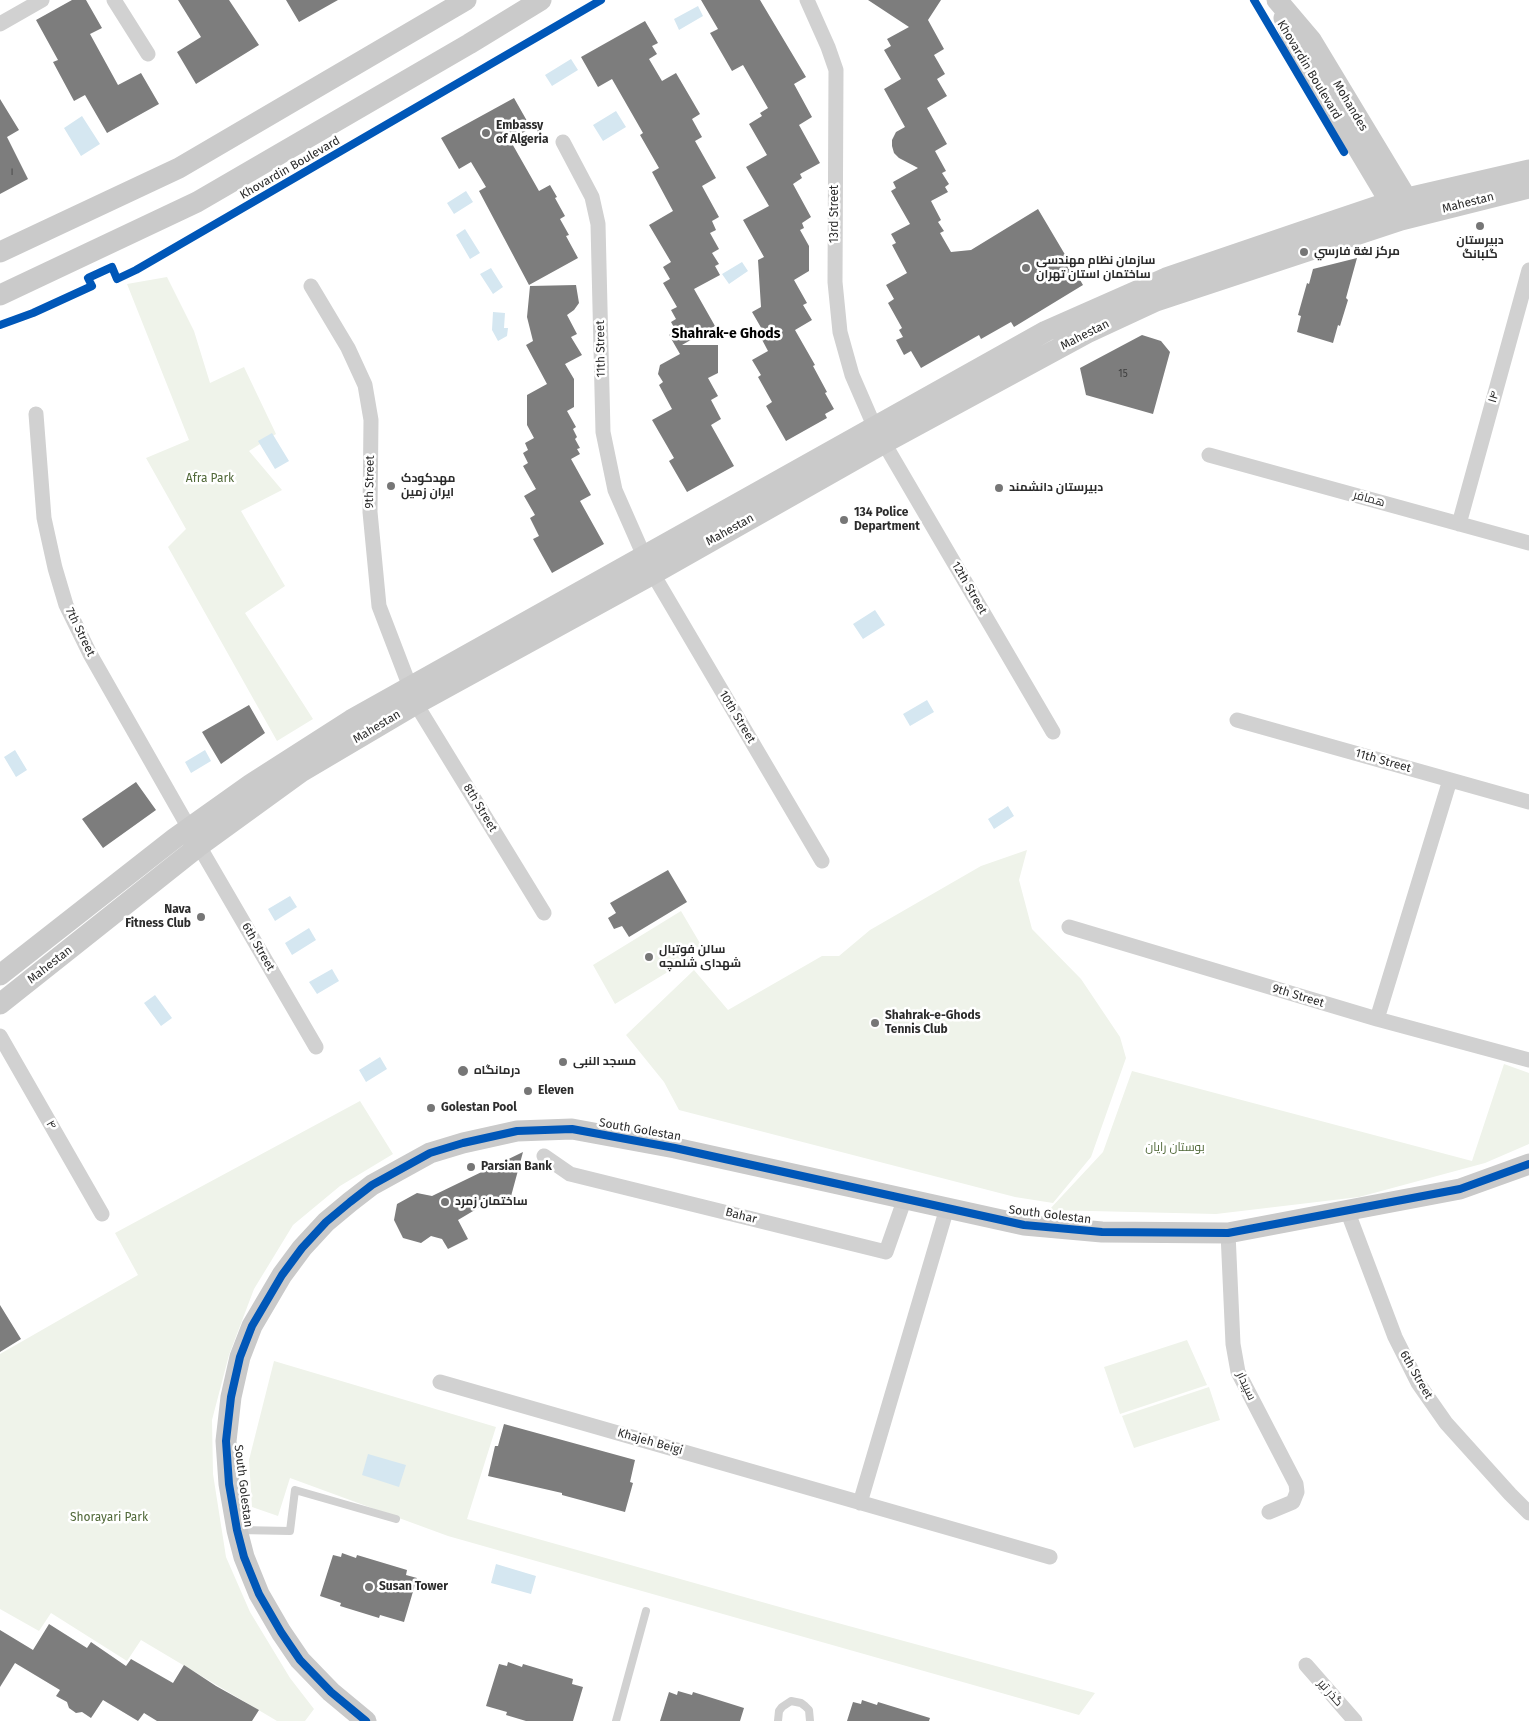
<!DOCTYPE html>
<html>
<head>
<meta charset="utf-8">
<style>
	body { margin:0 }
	canvas { display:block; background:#fff }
</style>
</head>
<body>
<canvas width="1529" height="1721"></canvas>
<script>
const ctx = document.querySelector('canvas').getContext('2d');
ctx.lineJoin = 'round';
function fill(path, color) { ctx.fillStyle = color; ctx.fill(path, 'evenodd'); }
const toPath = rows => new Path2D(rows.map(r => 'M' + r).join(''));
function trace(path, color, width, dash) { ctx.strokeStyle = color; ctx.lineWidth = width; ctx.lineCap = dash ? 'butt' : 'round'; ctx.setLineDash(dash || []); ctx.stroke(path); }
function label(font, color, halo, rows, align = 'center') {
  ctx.font = font + ' "Fira Sans",Cairo,sans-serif'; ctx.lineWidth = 5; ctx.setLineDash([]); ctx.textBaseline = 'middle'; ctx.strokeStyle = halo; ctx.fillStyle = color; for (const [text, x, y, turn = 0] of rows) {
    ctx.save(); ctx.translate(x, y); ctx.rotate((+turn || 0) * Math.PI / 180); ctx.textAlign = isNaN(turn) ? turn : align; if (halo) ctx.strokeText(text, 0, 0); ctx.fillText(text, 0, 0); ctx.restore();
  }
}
const green = toPath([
	[167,277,194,331,210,383,244,367,276,434,249,451,282,490,241,511,285,586,245,613,313,719,277,741,168,547,186,529,146,458,189,440,127,284],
	[1027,850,1019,880,1032,929,1081,979,1120,1037,1126,1058,1091,1157,1053,1203,1015,1197,679,1110,664,1082,626,1035,694,970,728,1010,822,956,839,956,870,930,981,866],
	[681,911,704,950,615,1004,593,965],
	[1504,1064,1529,1073,1529,1144,1485,1163,1359,1197,1216,1214,1049,1210,1103,1152,1132,1071,1472,1161],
	[360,1101,393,1154,340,1186,293,1225,254,1289,229,1355,212,1420,213,1474,226,1557,250,1612,290,1678,314,1709,305,1721,277,1721,141,1640,127,1661,51,1613,39,1631,0,1609,0,1354,138,1275,115,1233],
	[1187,1340,1207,1385,1120,1414,1104,1367],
	[274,1361,496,1427,467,1519,801,1613,1095,1693,1079,1715,448,1536,290,1478,278,1516,252,1507,249,1460],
	[1209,1387,1220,1420,1134,1448,1122,1416]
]);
const water = toPath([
	[698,6,703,16,679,30,674,19],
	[571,59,578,70,552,86,545,75],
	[616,111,626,127,603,141,593,125],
	[82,116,100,144,81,156,64,128],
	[466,191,473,202,454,214,447,203],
	[465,229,480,253,470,259,456,235],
	[742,262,748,271,729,284,722,274],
	[491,268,503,287,493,294,480,274],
	[493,312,505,313,504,328,508,328,507,336,498,341,492,330],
	[272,433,289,461,275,469,258,441],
	[875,610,885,625,863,639,853,624],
	[927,700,934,712,910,726,903,714],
	[15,750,27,770,16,777,4,757],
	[205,750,211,761,191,773,185,762],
	[1008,806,1014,816,994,829,988,819],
	[290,896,297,907,275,921,268,909],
	[309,928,316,940,292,955,285,943],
	[332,969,339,981,317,994,309,982],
	[155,995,172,1018,161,1026,144,1003],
	[380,1057,387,1069,366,1082,359,1070],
	[368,1454,406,1465,399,1487,362,1475],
	[496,1564,536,1576,531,1594,491,1583]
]);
const building = toPath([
	[72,0,86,0,102,28,90,34,118,85,141,73,159,104,107,133,85,95,74,101,53,62,58,60,36,20],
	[178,0,229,0,259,45,196,84,177,52,201,37],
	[286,0,338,0,299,22],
	[701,0,760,0,806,77,794,84,812,117,799,125,820,163,800,174,802,178,793,184,811,217,802,223,804,228,800,230,809,246,809,271,794,280,807,303,803,305,812,320,795,330,815,365,813,366,827,392,825,393,834,409,825,414,827,418,786,441,766,406,772,402,758,377,761,375,752,360,768,351,759,334,763,331,752,312,761,307,758,260,764,257,743,220,769,206,746,167,767,155,749,124,762,116,760,113,768,108,743,65,732,71,710,33,718,29],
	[868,0,941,0,928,20,944,49,934,55,945,74,937,79,947,96,927,108,947,144,935,151,946,171,942,173,949,184,945,187,948,192,931,201,941,220,938,222,944,231,940,233,951,252,971,250,1038,209,1083,285,1014,327,1011,322,981,339,979,335,921,368,911,351,904,355,896,340,903,337,899,330,902,328,888,303,894,299,886,285,907,273,892,245,896,243,891,234,910,224,891,191,896,188,893,182,918,168,899,158,894,153,892,146,892,140,896,132,905,127,884,89,901,79,884,50,891,46,887,39,909,27],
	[645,21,658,43,652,46,657,54,649,59,662,81,676,73,693,102,700,114,692,119,702,137,695,141,716,178,702,186,719,217,712,221,716,230,710,233,719,249,712,253,719,264,715,266,720,275,694,289,715,326,682,345,718,345,718,373,708,378,718,396,711,400,721,419,711,425,734,466,687,492,669,461,674,458,652,420,672,409,659,385,663,382,658,374,660,365,680,354,669,335,676,331,671,322,676,319,671,310,677,307,663,283,670,279,663,267,671,262,649,225,673,211,652,172,659,168,640,135,643,133,612,79,598,87,581,57],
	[514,98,531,128,510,140,539,191,550,185,557,197,555,198,565,216,560,219,569,235,566,236,578,258,529,285,479,191,486,187,471,162,459,169,441,138],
	[0,99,19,130,7,137,28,179,0,194],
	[1357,258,1346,298,1348,300,1340,326,1338,325,1333,343,1297,332,1301,316,1298,315,1307,283,1309,284,1313,269],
	[576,285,579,303,574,310,567,315,577,334,571,337,582,355,565,364,574,379,574,407,567,411,576,427,573,429,577,437,575,439,580,448,577,449,580,454,571,459,591,495,580,501,604,544,552,573,533,539,539,536,530,518,535,515,524,496,536,489,523,466,528,463,523,453,528,450,525,443,534,438,527,425,527,395,547,384,526,345,533,341,527,317,530,286],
	[1142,335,1161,341,1170,352,1153,414,1086,395,1080,368],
	[249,705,265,733,221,764,202,732],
	[136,782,156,810,103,848,82,819],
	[668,870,687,902,629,937,622,926,614,929,608,918,616,913,610,903],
	[523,1152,510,1200,495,1198,458,1220,468,1239,448,1249,442,1239,431,1236,421,1243,403,1238,394,1220,397,1204,417,1193,432,1196],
	[0,1305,21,1339,0,1352],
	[504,1424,635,1460,630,1482,633,1483,625,1512,562,1495,562,1493,488,1476,495,1446,498,1446],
	[342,1553,356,1558,357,1555,407,1570,406,1575,417,1578,404,1622,380,1615,379,1618,340,1606,341,1603,320,1596,333,1555,341,1557],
	[49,1624,87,1648,91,1642,126,1666,131,1659,173,1683,184,1665,216,1686,259,1710,252,1721,157,1721,144,1713,138,1721,103,1700,91,1718,82,1712,76,1713,69,1708,67,1702,56,1696,60,1690,15,1663,0,1687,0,1630,33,1650],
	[508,1662,522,1667,523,1664,573,1679,572,1684,583,1687,573,1721,526,1721,506,1715,507,1712,486,1706,499,1664,507,1666],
	[678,1691,692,1695,693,1692,744,1708,740,1721,660,1721,669,1692,677,1695],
	[862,1700,877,1705,878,1702,930,1718,929,1721,847,1721,853,1702,861,1704]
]);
const lane = toPath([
	[239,1530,290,1531,295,1490,396,1519],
	[616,1721,646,1611],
	[778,1721,779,1711,782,1707,791,1701,801,1703,805,1706,809,1710,810,1721]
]);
const street = toPath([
	[114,0,148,54],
	[807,0,828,47,836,70,835,282,840,332,852,375,875,428],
	[0,24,42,0],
	[563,142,592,197,598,224,603,432,615,490,644,556],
	[311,286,348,348,365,385,371,420,370,512,379,606,410,687],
	[36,414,44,518,55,568,66,605,90,654,189,828],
	[884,443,1053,732],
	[1209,455,1529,543],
	[1459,524,1529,270],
	[653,574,822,861],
	[416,704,544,913],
	[1237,720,1529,802],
	[199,846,316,1047],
	[1069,927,1377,1019,1529,1060],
	[1377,1019,1450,780],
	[0,1036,102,1214],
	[544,1156,570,1174,886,1252,905,1198],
	[1347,1210,1395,1337,1418,1383,1446,1423,1510,1494,1529,1513],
	[1228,1233,1233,1344,1238,1372,1296,1484,1297,1492,1293,1502,1269,1512],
	[440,1382,1050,1557],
	[860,1503,947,1208],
	[1306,1665,1355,1721]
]);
const secondary = toPath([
	[1277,0,1311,40,1413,209],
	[1284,18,1295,43,1396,212],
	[0,252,179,168,466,0],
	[0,295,197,202,469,44,541,0],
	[0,975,175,838,251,784,351,720,1046,331,1166,278,1304,231,1390,202,1529,170],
	[0,1004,199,846,301,772,416,704,653,574,884,443,1087,333,1156,301,1401,220,1529,188],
	[366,1721,331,1692,300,1660,281,1632,259,1594,244,1557,237,1530,229,1484,226,1441,231,1397,240,1357,252,1326,282,1275,302,1248,326,1222,350,1202,372,1185,430,1153,463,1143,517,1131,572,1129,675,1148,1024,1225,1102,1232,1228,1233,1460,1189,1529,1164]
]);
const cycleway = toPath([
	[1254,0,1344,152],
	[0,325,33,313,92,286,88,278,112,267,117,279,136,270,601,0],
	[366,1721,331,1692,300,1660,281,1632,259,1594,244,1557,237,1530,229,1484,226,1441,231,1397,240,1357,252,1326,282,1275,302,1248,326,1222,350,1202,372,1185,430,1153,463,1143,517,1131,572,1129,675,1148,1024,1225,1102,1232,1228,1233,1460,1189,1529,1164]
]);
const markers = [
	[486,133,5,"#767676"],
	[1480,226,5,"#767676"],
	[1304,252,5,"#767676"],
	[1026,268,5,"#767676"],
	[391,486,5,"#767676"],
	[999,488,5,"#767676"],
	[844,520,5,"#767676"],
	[201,917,5,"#767676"],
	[649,957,5,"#767676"],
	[875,1023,5,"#767676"],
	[563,1062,5,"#767676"],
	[463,1071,6,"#767676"],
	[528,1091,5,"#767676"],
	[431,1108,5,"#767676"],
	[471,1167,5,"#767676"],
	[445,1202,5,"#767676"],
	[369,1587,5,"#767676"]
];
const numberNames = [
	["۱",12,172],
	["15",1123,374]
];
const streetNames = [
	["Khovardin Boulevard",1309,70,59],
	["Mohandes",1350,106,59],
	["Khovardin Boulevard",290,168,-30],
	["Mahestan",1468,203,-14],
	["13rd Street",835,214,-90],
	["Mahestan",1085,335,-27],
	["11th Street",601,349,-91],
	["۱۴",1494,397,-74],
	["9th Street",370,482,-89],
	["همافر",1369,499,15],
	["Mahestan",730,530,-29],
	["12th Street",969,588,60],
	["7th Street",80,632,64],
	["10th Street",737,717,59],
	["Mahestan",377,727,-31],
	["11th Street",1383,761,16],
	["8th Street",480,808,59],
	["6th Street",258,947,60],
	["Mahestan",50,965,-38],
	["9th Street",1298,996,17],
	["۴",51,1125,60],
	["South Golestan",640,1130,10],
	["South Golestan",1050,1215,7],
	["Bahar",741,1216,14],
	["6th Street",1416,1375,60],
	["سپیدار",1246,1386,65],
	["Khajeh Beigi",650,1442,16],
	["South Golestan",243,1486,83],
	["گذر تیر",1330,1693,49]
];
const poiNames = [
	["Embassy",496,126],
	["of Algeria",496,140],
	["دبیرستان",1480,241,"center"],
	["گلبانگ",1480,255,"center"],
	["مركز لغة فارسي",1314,252],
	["سازمان نظام مهندسی",1036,261],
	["ساختمان استان تهران",1036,275],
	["مهدکودک",401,479],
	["ایران زمین",401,493],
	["دبیرستان دانشمند",1009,488],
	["134 Police",854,513],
	["Department",854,527],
	["Nava",191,910,"right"],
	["Fitness Club",191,924,"right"],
	["سالن فوتبال",659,950],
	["شهدای شلمچه",659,964],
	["Shahrak-e-Ghods",885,1016],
	["Tennis Club",885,1030],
	["مسجد النبی",573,1062],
	["درمانگاه",474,1071],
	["Eleven",538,1091],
	["Golestan Pool",441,1108],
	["Parsian Bank",481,1167],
	["ساختمان زمرد",455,1202],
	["Susan Tower",379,1587]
];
const parkNames = [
	["Afra Park",210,479],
	["بوستان رایان",1175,1148],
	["Shorayari Park",109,1518]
];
const neighbourhoodNames = [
	["Shahrak-e Ghods",726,334]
];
fill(green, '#eff3ea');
fill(water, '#d5e7f1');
fill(building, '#7d7d7d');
trace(lane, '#d1d1d1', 8);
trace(street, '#d1d1d1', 15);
trace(secondary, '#cacaca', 21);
trace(cycleway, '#0057b8', 8);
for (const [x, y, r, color] of markers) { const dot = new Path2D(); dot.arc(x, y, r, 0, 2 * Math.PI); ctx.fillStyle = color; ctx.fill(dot); trace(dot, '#fff', 2); }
label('10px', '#404040', null, numberNames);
label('12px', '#2c2c2c', '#fff', streetNames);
label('bold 12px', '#2c2c2c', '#fff', poiNames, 'left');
label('12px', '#506838', '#fff', parkNames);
label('bold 14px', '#000', '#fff', neighbourhoodNames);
</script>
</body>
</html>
